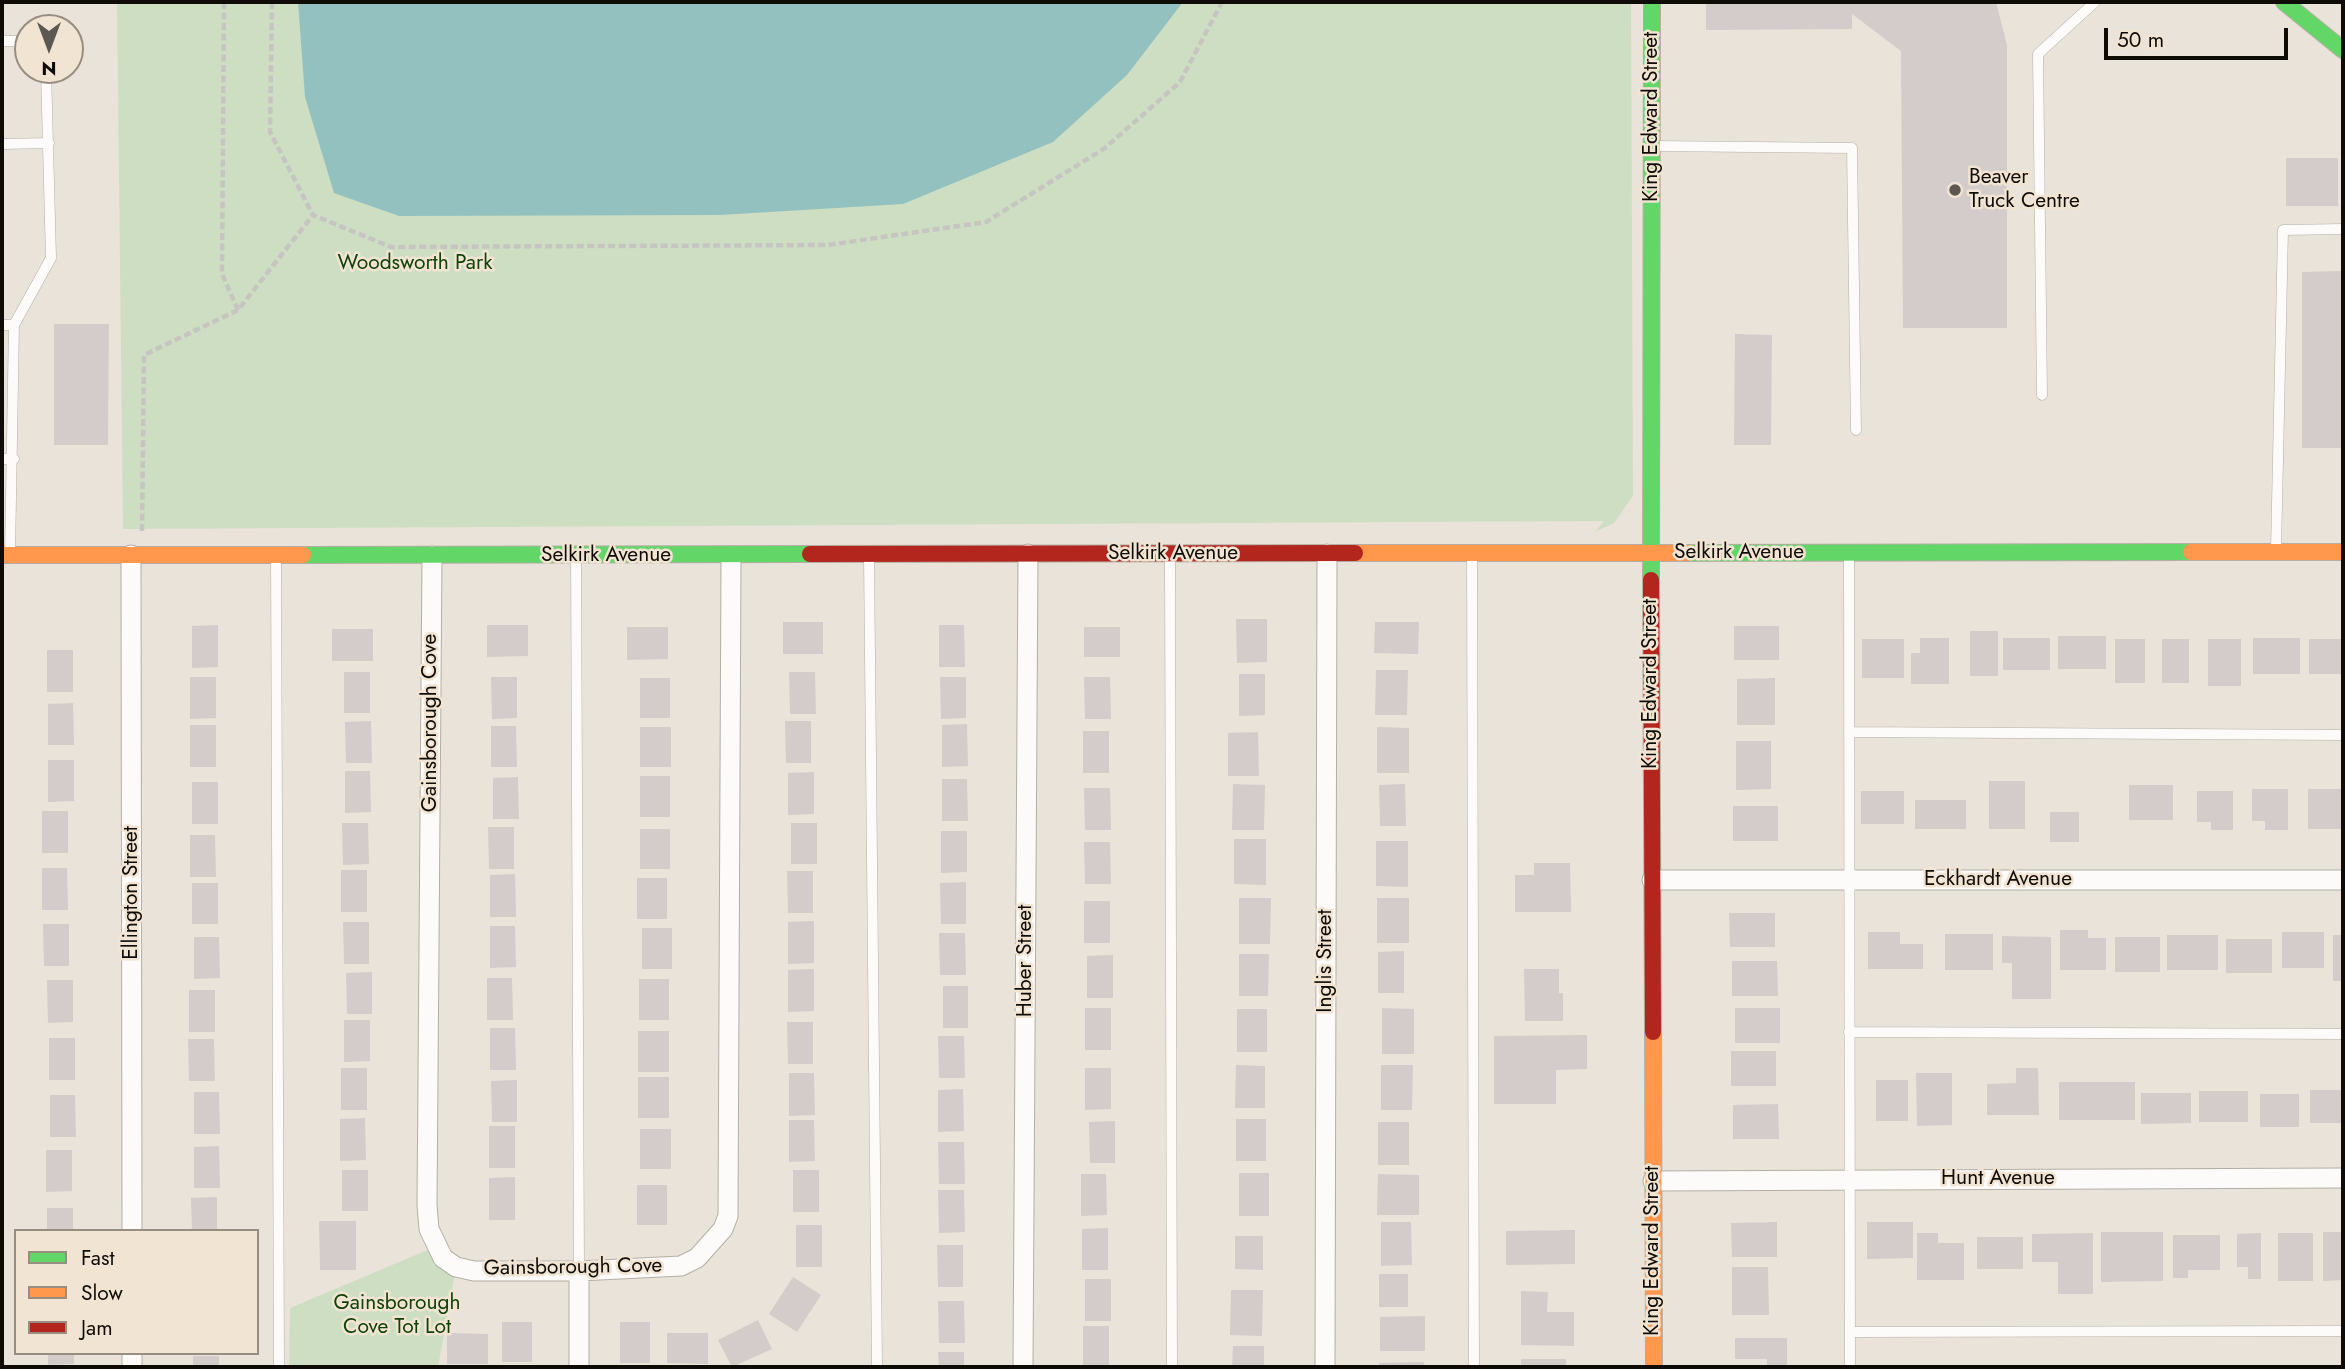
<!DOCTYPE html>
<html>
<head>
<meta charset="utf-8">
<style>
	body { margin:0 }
	#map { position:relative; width:2345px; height:1369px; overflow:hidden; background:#eae3d9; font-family:Jost,sans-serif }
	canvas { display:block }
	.frame { position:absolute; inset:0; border:4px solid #0f0b06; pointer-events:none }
	.legend { position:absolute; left:14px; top:1229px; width:245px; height:126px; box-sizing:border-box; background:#f1e4d2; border:2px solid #978d80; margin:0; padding:9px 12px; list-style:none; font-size:21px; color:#0f0b06 }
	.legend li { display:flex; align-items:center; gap:14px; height:35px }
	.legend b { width:35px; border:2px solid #978d80 }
	.north { position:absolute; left:14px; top:14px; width:70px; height:70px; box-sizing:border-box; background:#f1e4d2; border:2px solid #978d80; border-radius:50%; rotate:180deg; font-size:19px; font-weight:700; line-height:28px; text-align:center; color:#0f0b06 }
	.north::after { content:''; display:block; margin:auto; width:24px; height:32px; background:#5c5750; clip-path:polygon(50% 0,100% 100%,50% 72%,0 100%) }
	.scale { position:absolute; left:2104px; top:28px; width:184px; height:32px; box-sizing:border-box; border:4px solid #0f0b06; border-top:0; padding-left:9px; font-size:21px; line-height:24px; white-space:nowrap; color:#0f0b06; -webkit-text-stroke:5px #f1e4d2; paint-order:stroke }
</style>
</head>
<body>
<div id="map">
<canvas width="2345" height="1369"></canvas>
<div class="frame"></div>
<ul class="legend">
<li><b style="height:9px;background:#63d668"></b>Fast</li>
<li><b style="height:9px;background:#ff974d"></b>Slow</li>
<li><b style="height:9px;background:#b3261e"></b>Jam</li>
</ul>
<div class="north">N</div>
<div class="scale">50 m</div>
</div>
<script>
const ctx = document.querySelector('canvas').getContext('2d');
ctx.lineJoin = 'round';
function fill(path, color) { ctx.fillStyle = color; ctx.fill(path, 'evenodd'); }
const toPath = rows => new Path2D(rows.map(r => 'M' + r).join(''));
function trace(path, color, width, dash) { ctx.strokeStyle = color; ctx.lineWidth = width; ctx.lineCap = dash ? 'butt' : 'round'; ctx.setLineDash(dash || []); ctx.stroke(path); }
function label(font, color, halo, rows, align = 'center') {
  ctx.font = font + ' Jost,sans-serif'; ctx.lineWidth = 5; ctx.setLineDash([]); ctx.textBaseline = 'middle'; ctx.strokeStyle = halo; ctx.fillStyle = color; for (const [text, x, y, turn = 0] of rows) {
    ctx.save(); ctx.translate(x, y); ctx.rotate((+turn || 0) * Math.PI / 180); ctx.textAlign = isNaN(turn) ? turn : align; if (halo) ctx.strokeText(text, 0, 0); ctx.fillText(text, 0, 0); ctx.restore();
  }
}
const green = toPath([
	[117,2,1631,2,1633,496,1614,523,1595,532,1604,521,123,529],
	[437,1246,456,1267,438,1367,289,1367,290,1308]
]);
const water = toPath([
	[298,2,1183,2,1127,75,1053,142,903,204,720,215,399,216,334,193,305,97]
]);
const building = toPath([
	[1706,2,1996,2,2007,45,2007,328,1903,328,1901,51,1852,14,1852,29,1706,30],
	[2286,158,2338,158,2338,206,2286,206],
	[2343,271,2343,448,2302,448,2302,272],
	[54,324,109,324,108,445,54,445],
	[1735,334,1772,335,1771,445,1734,445],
	[1236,619,1267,619,1267,662,1237,663],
	[783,622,823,622,823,654,783,654],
	[1375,622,1419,622,1418,654,1374,653],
	[218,625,218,667,192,668,192,626],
	[487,625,528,625,528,656,487,657],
	[939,625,964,625,965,667,939,667],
	[1734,626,1779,626,1779,660,1734,660],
	[627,627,668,627,668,659,627,660],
	[1084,627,1120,627,1120,657,1084,657],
	[332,629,373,629,373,661,332,661],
	[1970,631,1998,631,1998,676,1970,676],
	[2058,636,2106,636,2106,669,2058,669],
	[1920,638,1949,638,1949,684,1911,684,1911,653,1920,653],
	[2003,638,2050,638,2050,670,2003,670],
	[2253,638,2300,638,2300,674,2253,674],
	[1862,639,1904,639,1904,678,1862,678],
	[2115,639,2145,639,2145,683,2115,683],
	[2162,639,2189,639,2189,683,2162,683],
	[2208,639,2241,639,2241,686,2208,686],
	[2309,639,2343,639,2343,674,2309,674],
	[47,650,73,650,73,692,47,692],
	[1376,670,1408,670,1407,715,1375,715],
	[344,672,370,672,370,713,344,713],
	[789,672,815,672,816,714,790,714],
	[1239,674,1265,674,1265,715,1239,716],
	[190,677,216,677,216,718,190,719],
	[491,677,517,677,517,718,492,719],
	[940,677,966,677,966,718,941,719],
	[1084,677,1110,677,1111,719,1085,719],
	[640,678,670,678,670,718,640,718],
	[1775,678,1775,725,1737,725,1737,679],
	[73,703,74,745,48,745,48,704],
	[371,721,372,763,346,763,345,722],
	[785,721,811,721,811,763,786,763],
	[967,724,968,766,942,767,942,725],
	[190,725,216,725,216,767,190,767],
	[491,726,516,726,517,767,491,767],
	[640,727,671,727,671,767,640,767],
	[1377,727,1409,728,1409,773,1377,773],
	[1083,731,1109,731,1109,773,1083,773],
	[1258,732,1259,776,1228,776,1228,733],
	[1736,741,1771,741,1771,789,1736,790],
	[48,760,74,760,74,801,48,802],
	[345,771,370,771,371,812,345,813],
	[814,772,814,814,788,815,788,773],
	[640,776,670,776,670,817,640,817],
	[518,777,519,819,493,819,493,778],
	[942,779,967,779,968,821,942,821],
	[1989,781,2025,781,2025,829,1989,829],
	[192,782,218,782,218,824,192,824],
	[1233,784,1265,785,1264,830,1232,830],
	[1405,784,1406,826,1380,826,1379,785],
	[2129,785,2173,785,2173,820,2129,820],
	[1084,788,1110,788,1111,830,1085,830],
	[2252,789,2288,789,2288,830,2265,830,2265,821,2252,821],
	[2308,789,2343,789,2343,829,2308,829],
	[1861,791,1904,791,1904,824,1861,824],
	[2197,791,2233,791,2233,830,2211,830,2211,822,2197,822],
	[1915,800,1966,800,1966,829,1915,829],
	[1733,806,1778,806,1778,841,1733,841],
	[42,811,68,811,68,853,42,853],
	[2050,812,2079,812,2079,842,2050,842],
	[342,823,368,823,369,864,343,865],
	[791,823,817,823,817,864,791,864],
	[488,827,514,827,514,869,489,869],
	[640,829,670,829,670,869,640,869],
	[941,831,967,831,967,872,941,873],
	[190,835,215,835,216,877,190,877],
	[1234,839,1266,839,1266,885,1234,884],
	[1376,841,1408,841,1408,887,1376,886],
	[1084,842,1110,842,1111,884,1085,884],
	[1534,863,1570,863,1571,912,1515,912,1515,875,1534,875],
	[42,868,67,868,68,910,42,910],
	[341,870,367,870,367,912,341,912],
	[787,871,813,871,813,913,788,913],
	[515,874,516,917,490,917,490,875],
	[637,878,667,878,667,919,637,919],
	[966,882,966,924,941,924,940,883],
	[192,883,218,883,218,924,192,924],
	[1239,898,1271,898,1270,944,1239,944],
	[1377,898,1409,898,1409,943,1377,943],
	[1084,901,1110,901,1110,943,1084,943],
	[1729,913,1775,913,1775,947,1730,947],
	[814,921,814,963,788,964,788,922],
	[343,922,369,922,369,964,344,964],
	[43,924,69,924,69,966,44,966],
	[490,926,515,926,516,967,490,968],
	[642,928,672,928,672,969,642,969],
	[2060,930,2088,930,2088,938,2106,938,2106,970,2060,970],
	[1868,932,1900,932,1900,944,1923,944,1923,969,1868,969],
	[2282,932,2324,932,2324,968,2282,968],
	[939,933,965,933,966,975,940,975],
	[1945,934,1993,934,1993,970,1945,970],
	[2167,935,2218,935,2218,970,2167,970],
	[2333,935,2343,935,2343,981,2333,981],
	[2002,936,2051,937,2051,999,2012,999,2012,963,2002,963],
	[194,937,219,937,220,978,194,979],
	[2115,937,2160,937,2160,972,2115,972],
	[2226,939,2272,939,2272,973,2226,973],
	[1404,951,1404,993,1378,993,1378,952],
	[1239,954,1269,954,1268,996,1239,996],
	[1113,955,1113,998,1087,998,1087,956],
	[1732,961,1777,961,1778,996,1732,996],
	[814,969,814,1011,788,1012,788,970],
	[1524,969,1559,969,1559,993,1563,993,1563,1021,1525,1021],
	[372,972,372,1014,347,1014,346,973],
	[487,978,512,978,513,1020,487,1020],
	[639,979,669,979,669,1020,639,1020],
	[47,980,73,980,73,1022,48,1023],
	[943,986,968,986,968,1028,943,1028],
	[189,990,215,990,215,1032,189,1032],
	[1085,1008,1111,1008,1111,1050,1085,1050],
	[1382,1008,1414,1009,1414,1054,1382,1054],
	[1735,1008,1780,1008,1780,1043,1735,1043],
	[1237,1009,1267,1009,1267,1052,1237,1052],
	[344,1020,370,1020,370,1061,344,1062],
	[787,1022,813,1022,813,1064,788,1064],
	[490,1028,515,1028,516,1070,490,1070],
	[638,1031,669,1031,669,1072,638,1072],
	[1587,1035,1587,1069,1556,1070,1556,1104,1494,1104,1494,1036],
	[938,1036,964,1036,965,1078,939,1078],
	[49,1038,75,1038,75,1080,49,1080],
	[188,1039,214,1039,215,1081,189,1081],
	[1731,1051,1776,1051,1776,1086,1731,1086],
	[1236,1065,1265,1066,1265,1108,1235,1108],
	[1381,1065,1413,1065,1412,1110,1381,1110],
	[341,1068,367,1068,367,1110,341,1110],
	[1085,1068,1111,1068,1111,1109,1085,1110],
	[2016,1068,2038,1068,2039,1115,1987,1115,1987,1084,2016,1083],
	[789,1073,814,1073,815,1115,789,1116],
	[1916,1073,1952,1073,1952,1125,1917,1126],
	[638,1077,669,1077,669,1118,638,1118],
	[517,1080,517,1122,492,1122,491,1081],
	[1876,1080,1908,1080,1908,1121,1876,1121],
	[2059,1082,2135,1082,2135,1120,2059,1120],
	[963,1089,964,1131,938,1132,938,1090],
	[2310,1090,2343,1090,2343,1123,2310,1123],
	[2199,1091,2248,1091,2248,1122,2199,1122],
	[194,1092,219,1092,220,1134,194,1134],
	[2141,1093,2191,1093,2191,1123,2141,1124],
	[2260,1094,2299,1094,2299,1127,2260,1127],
	[50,1095,75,1095,76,1137,50,1137],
	[1778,1104,1779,1139,1733,1139,1733,1105],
	[365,1118,366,1160,340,1161,340,1119],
	[1236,1119,1266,1119,1266,1161,1236,1161],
	[789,1120,814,1120,815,1161,789,1162],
	[1115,1121,1115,1163,1090,1163,1089,1122],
	[1378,1122,1409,1122,1409,1165,1378,1165],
	[489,1126,515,1126,515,1168,489,1168],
	[640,1129,671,1129,671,1169,640,1169],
	[938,1142,964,1142,965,1184,939,1184],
	[219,1146,220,1188,194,1188,194,1147],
	[46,1150,72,1150,72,1191,46,1192],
	[342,1170,368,1170,368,1211,342,1211],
	[793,1170,819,1170,819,1212,793,1212],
	[1239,1173,1269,1173,1269,1216,1239,1216],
	[1081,1174,1106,1174,1107,1215,1081,1216],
	[1378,1174,1419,1175,1419,1215,1377,1215],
	[515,1177,515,1220,489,1220,489,1178],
	[637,1185,667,1185,667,1225,637,1225],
	[938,1190,964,1190,965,1232,939,1233],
	[217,1197,217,1231,192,1231,191,1198],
	[47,1208,73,1208,73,1231,47,1231],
	[319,1221,356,1221,356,1270,320,1270],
	[1381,1222,1411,1222,1412,1265,1381,1266],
	[1777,1222,1777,1257,1732,1257,1731,1223],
	[1867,1222,1913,1222,1913,1258,1867,1259],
	[796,1225,822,1225,822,1267,796,1267],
	[1108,1228,1108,1270,1082,1270,1082,1229],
	[1575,1230,1575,1264,1506,1265,1506,1231],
	[2101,1232,2163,1232,2163,1281,2101,1282],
	[2323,1232,2343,1232,2343,1280,2323,1281],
	[1917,1233,1938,1233,1938,1243,1964,1243,1964,1280,1917,1280],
	[2093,1233,2093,1294,2058,1294,2058,1262,2032,1262,2032,1234],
	[2261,1233,2261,1279,2248,1279,2248,1267,2237,1267,2237,1234],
	[2278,1233,2313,1233,2313,1281,2278,1281],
	[2173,1235,2220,1235,2220,1270,2188,1270,2188,1278,2173,1278],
	[1235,1236,1263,1236,1263,1270,1235,1269],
	[1977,1237,2023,1237,2023,1269,1977,1269],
	[937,1245,963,1245,963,1287,938,1287],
	[1732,1267,1768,1267,1769,1315,1732,1315],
	[1379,1274,1408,1274,1408,1307,1379,1307],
	[793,1277,821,1295,797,1332,769,1314],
	[1085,1279,1111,1279,1111,1321,1085,1321],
	[1231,1290,1263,1290,1262,1336,1230,1335],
	[1521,1291,1548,1292,1547,1312,1574,1312,1574,1346,1521,1345],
	[938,1301,964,1301,965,1343,939,1343],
	[1425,1316,1425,1351,1380,1351,1380,1317],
	[758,1320,772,1349,732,1367,718,1340],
	[502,1322,532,1322,532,1362,502,1362],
	[620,1322,650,1322,650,1363,620,1363],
	[1083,1326,1109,1326,1109,1367,1083,1367],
	[447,1333,488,1334,488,1364,447,1364],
	[667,1333,708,1333,708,1364,667,1363],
	[1735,1338,1787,1338,1787,1367,1767,1367,1767,1359,1735,1359],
	[1233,1346,1264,1346,1264,1367,1232,1367],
	[938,1352,964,1352,964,1367,939,1367],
	[48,1353,74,1353,74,1364,48,1365],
	[193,1356,219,1356,219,1367,193,1367],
	[1521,1359,1566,1359,1566,1367,1521,1367],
	[1424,1362,1424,1367,1379,1367,1379,1363]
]);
const path = toPath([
	[224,2,222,274,238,310],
	[272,2,270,132,313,215,391,247,828,245,986,222,1105,148,1180,82,1222,2],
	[142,531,144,355,238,310,313,215]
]);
const lane = toPath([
	[2,41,28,41],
	[2,144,49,143],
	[1653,146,1852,148,1856,430],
	[2,325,14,325],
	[2042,395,2038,54,2095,2],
	[2,459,14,459],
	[2276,550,2283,230,2343,229],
	[10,554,14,325,51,258,46,70],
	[1472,555,1474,1367],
	[276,556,279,1367],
	[576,556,579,1271],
	[869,556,877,1367],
	[1170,556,1172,1367],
	[1849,556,1850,1367],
	[1849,732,2343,735],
	[1849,1032,2343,1034],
	[1850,1332,2343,1331]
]);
const street = toPath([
	[131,555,132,1231],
	[432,556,427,1205,429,1229,443,1258,456,1267,474,1271,579,1271,681,1266,697,1258,723,1229,728,1216,731,556],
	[1652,880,2343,880],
	[1653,1181,2343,1178],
	[579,1271,579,1367],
	[132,1353,132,1367],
	[1023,1367,1028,554],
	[1325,1367,1327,554]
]);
const fast = toPath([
	[2284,2,2343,50],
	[1688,553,2191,552],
	[303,555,810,554],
	[1651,580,1652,2]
]);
const slow = toPath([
	[2191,552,2343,552],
	[1355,553,1688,553],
	[2,555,303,555],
	[1653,1032,1654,1367]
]);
const jam = toPath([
	[810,554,1355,553],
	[1651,580,1653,1032]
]);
const markers = [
	[1955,190,7,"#5c5750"]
];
const streetNames = [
	["King Edward Street",1652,117,-90],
	["Selkirk Avenue",1739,553],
	["Selkirk Avenue",1173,554],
	["Selkirk Avenue",606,556],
	["King Edward Street",1651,684,-90],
	["Gainsborough Cove",431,723,-90],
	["Eckhardt Avenue",1998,880],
	["Ellington Street",132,893,-90],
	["Huber Street",1026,961,-90],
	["Inglis Street",1326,961,-90],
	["Hunt Avenue",1998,1179],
	["King Edward Street",1653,1251,-90],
	["Gainsborough Cove",573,1268,-1]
];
const poiNames = [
	["Beaver",1969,178],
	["Truck Centre",1969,202]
];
const parkNames = [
	["Woodsworth Park",415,264],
	["Gainsborough",397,1304],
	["Cove Tot Lot",397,1328]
];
fill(green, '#cedec3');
fill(water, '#93c1c0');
fill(building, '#d3ccca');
trace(lane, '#b4aea6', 11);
trace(street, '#b4aea6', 21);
trace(fast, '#b4aea6', 18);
trace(slow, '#b4aea6', 18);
trace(jam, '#b4aea6', 18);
trace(path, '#c6c5c1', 4.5, [7, 3.5]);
trace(lane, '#fcfbf9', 10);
trace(street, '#fcfbf9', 19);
trace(fast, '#63d668', 16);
trace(slow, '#ff974d', 16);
trace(jam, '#b3261e', 16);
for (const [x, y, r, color] of markers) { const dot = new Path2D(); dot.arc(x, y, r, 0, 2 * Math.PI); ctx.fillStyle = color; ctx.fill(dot); trace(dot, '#f1e4d2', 2.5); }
label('21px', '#0f0b06', '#f1e4d2', streetNames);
label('21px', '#0f0b06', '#f1e4d2', poiNames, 'left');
label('21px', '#104107', '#f1e4d2', parkNames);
</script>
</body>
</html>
